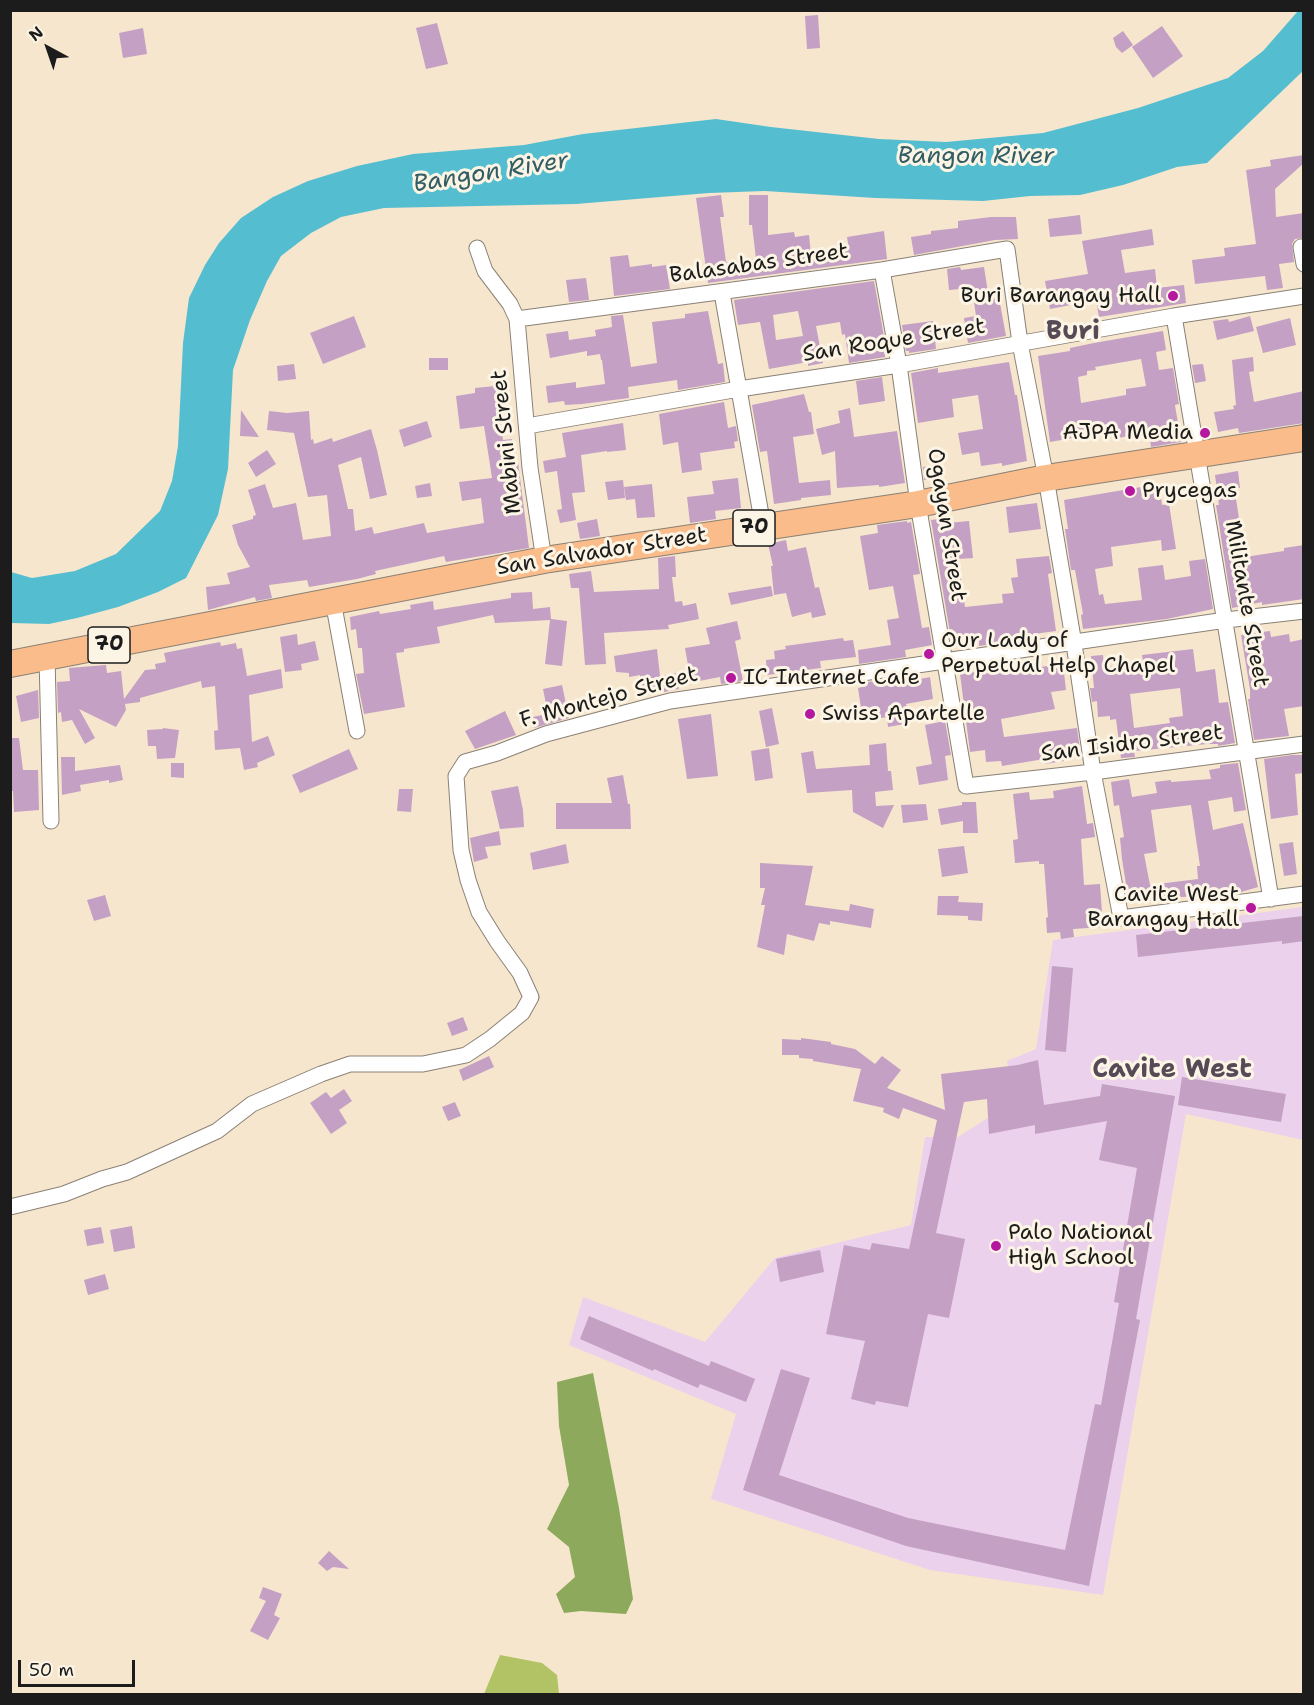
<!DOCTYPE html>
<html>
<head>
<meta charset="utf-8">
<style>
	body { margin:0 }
	#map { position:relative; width:1314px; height:1705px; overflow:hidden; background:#f7e6ce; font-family:"Shantell Sans",sans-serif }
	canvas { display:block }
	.frame { position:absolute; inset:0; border:12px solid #1c1c1c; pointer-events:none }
	.north { position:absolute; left:18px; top:18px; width:60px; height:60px; -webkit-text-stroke:4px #fcf5e5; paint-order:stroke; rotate:320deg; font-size:16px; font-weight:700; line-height:24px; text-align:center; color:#1c1c1c }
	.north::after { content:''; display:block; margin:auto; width:21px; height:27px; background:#1c1c1c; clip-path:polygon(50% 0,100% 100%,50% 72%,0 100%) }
	.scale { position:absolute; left:18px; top:1660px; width:117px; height:27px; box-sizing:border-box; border:3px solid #1c1c1c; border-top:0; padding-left:8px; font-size:18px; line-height:21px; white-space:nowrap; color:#1c1c1c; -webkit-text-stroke:4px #fcf5e5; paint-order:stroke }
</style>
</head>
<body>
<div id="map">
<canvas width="1314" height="1705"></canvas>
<div class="frame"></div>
<div class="north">N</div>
<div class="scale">50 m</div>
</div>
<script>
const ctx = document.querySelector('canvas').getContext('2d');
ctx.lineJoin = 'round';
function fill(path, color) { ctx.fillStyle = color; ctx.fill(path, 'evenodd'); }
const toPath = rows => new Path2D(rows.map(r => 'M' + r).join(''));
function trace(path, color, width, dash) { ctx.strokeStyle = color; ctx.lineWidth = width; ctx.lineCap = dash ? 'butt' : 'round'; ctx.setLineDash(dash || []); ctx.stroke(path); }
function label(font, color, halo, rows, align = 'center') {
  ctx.font = font + ' "Shantell Sans",sans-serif'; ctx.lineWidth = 6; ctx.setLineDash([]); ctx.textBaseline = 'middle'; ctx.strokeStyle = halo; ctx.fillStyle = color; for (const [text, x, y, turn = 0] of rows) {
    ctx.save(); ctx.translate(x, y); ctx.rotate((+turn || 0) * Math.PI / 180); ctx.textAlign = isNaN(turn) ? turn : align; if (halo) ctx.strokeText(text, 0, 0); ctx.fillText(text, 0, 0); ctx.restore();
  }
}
const built = toPath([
	[1303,907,1303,1140,1186,1114,1103,1595,930,1570,711,1499,736,1414,569,1345,583,1297,705,1342,775,1258,911,1225,925,1137,958,1137,1014,1101,1007,1061,1036,1049,1053,940]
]);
const green = toPath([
	[500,1655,542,1663,557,1675,559,1694,484,1694]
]);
const forest = toPath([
	[593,1373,619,1508,633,1599,626,1614,581,1611,564,1613,556,1594,575,1577,569,1547,547,1529,569,1485,559,1426,557,1382]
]);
const water = toPath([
	[1298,11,1303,11,1303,71,1207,163,1177,167,1123,185,1080,195,1030,196,983,201,875,198,765,191,709,193,576,204,384,208,341,217,311,233,281,256,267,281,250,320,233,370,228,469,218,515,186,578,158,592,118,607,77,618,49,624,11,623,11,572,32,578,75,571,116,554,160,511,172,481,178,446,183,343,189,298,205,265,219,243,241,218,273,197,308,181,357,166,413,154,524,145,583,134,716,119,771,127,879,139,946,142,1043,133,1138,108,1228,78,1263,51]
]);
const building = toPath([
	[818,15,820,48,807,49,805,16],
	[437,23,448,64,426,69,416,28],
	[1162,26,1183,56,1153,78,1132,47],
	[143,28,147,54,123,58,119,33],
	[1123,31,1133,45,1122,53,1116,47,1113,38],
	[1304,155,1304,163,1275,189,1276,217,1304,213,1304,238,1295,239,1292,244,1294,262,1279,264,1283,288,1267,290,1265,276,1195,284,1192,260,1225,256,1224,248,1256,244,1246,170,1271,166,1270,160],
	[721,195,724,217,720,217,726,262,756,259,752,225,749,225,749,195,768,195,768,235,794,232,795,237,809,235,811,255,849,249,847,237,884,231,887,259,708,283,696,198],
	[1080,215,1082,234,1050,237,1048,219],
	[991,217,1016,217,1018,239,995,240,914,255,911,237,931,234,931,231,958,228,958,221],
	[1152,229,1154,245,1121,250,1125,273,1155,269,1157,288,1184,285,1186,303,1099,317,1096,300,1050,309,1045,281,1088,274,1082,241],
	[628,255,630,267,652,264,652,267,666,265,670,289,614,296,610,257],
	[960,267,961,270,984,267,989,299,999,298,1006,336,968,343,964,318,976,316,972,288,949,290,947,269],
	[586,278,589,300,569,302,566,280],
	[874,281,887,353,885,353,885,357,849,363,845,334,842,335,840,322,816,326,823,363,808,366,808,362,769,369,760,322,738,325,734,300],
	[798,311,803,336,776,340,773,315],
	[708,311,718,364,723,363,725,382,678,390,677,380,628,387,629,398,582,404,565,405,564,401,548,403,546,386,576,382,576,388,605,384,602,360,601,360,600,354,587,356,587,351,550,358,546,334,568,331,569,340,596,336,595,330,612,327,611,316,623,315,631,367,657,363,652,322,685,318,685,314],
	[354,316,366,347,323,364,310,333],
	[1250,316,1254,331,1217,340,1213,321,1228,319,1229,322],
	[1290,318,1296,345,1263,353,1256,327],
	[933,321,936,349,909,353,909,351,906,351,902,325],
	[1163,331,1166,350,1156,352,1159,370,1173,368,1179,404,1175,405,1181,442,1151,447,1149,432,1118,438,1117,430,1050,442,1038,356,1070,351,1070,348,1094,343],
	[1141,359,1146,386,1126,389,1126,395,1081,403,1078,377,1087,375,1087,371,1096,370,1095,367],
	[1253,357,1254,371,1249,372,1254,402,1304,391,1304,423,1239,433,1238,428,1218,432,1214,412,1234,409,1233,406,1236,405,1232,360],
	[429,358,448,358,448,370,429,370],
	[1009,362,1015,395,1017,395,1027,461,1002,466,1002,463,981,466,979,452,962,455,958,433,983,429,978,395,952,399,954,417,918,423,911,373,938,368,938,373],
	[294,364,296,379,278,381,277,366],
	[1203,364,1206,381,1195,383,1192,365],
	[882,377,885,401,859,405,856,381],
	[495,386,503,440,512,439,515,462,518,462,529,548,446,562,444,556,375,571,376,574,357,579,309,587,307,580,269,585,272,598,256,601,255,597,208,610,206,587,230,584,227,573,250,567,238,545,232,525,253,519,253,516,256,515,248,490,265,484,273,508,296,503,303,540,331,536,327,495,308,497,294,433,267,430,269,411,287,413,309,411,311,440,313,439,314,444,332,438,333,442,371,429,377,450,387,495,370,499,361,457,338,465,348,509,353,509,355,531,372,527,374,534,424,523,427,533,484,523,481,498,462,501,459,482,492,478,484,426,460,429,456,396,475,393,475,388],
	[804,394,809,412,811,412,814,434,793,437,799,483,830,480,831,495,801,498,801,500,774,504,767,451,760,452,752,405],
	[724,402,728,428,736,426,738,441,734,442,735,448,700,453,702,470,682,473,678,442,663,445,659,414],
	[850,408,854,437,897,431,905,483,879,487,879,485,837,488,835,451,822,455,816,429,840,423,838,411],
	[241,410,259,437,240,436],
	[427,421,432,437,404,447,399,430],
	[623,423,626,450,607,452,607,451,581,455,585,492,572,493,576,520,560,523,557,510,562,509,557,471,545,473,543,461,566,457,562,433],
	[267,450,276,464,256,477,248,463],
	[940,464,942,477,924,480,923,467],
	[1238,471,1240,488,1235,488,1236,499,1245,557,1284,551,1284,548,1304,545,1304,599,1262,605,1262,602,1232,608,1216,505,1219,505,1215,475],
	[738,478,741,508,715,511,716,519,690,523,687,497,714,494,712,481],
	[623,480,625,498,608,500,605,482],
	[430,483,432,496,417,498,415,486],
	[652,484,655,517,637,518,635,499,626,500,624,487],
	[1159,484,1162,505,1169,504,1176,549,1162,551,1161,540,1111,547,1113,566,1095,569,1099,595,1103,594,1105,604,1142,600,1138,568,1163,565,1165,580,1191,576,1189,561,1205,559,1213,609,1167,619,1083,629,1081,615,1083,614,1075,570,1071,570,1065,529,1068,529,1064,500],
	[1037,503,1041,529,1009,533,1006,507],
	[947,518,948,523,969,521,973,558,958,559,965,607,1003,603,1002,594,1014,593,1011,578,1018,577,1016,559,1049,556,1052,573,1048,574,1056,631,1034,634,1034,638,979,646,979,641,952,645,931,520],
	[597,519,600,536,580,539,577,523],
	[907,521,907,523,911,522,920,574,913,575,922,628,929,627,932,645,905,650,906,657,859,664,858,650,891,645,887,620,899,618,893,586,869,590,860,536,878,533,877,525],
	[786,540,788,551,806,547,815,588,819,587,826,615,812,618,811,612,792,617,786,593,774,595,771,566,773,566,768,544],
	[675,556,676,577,672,577,675,602,682,601,683,606,696,603,699,619,668,625,669,629,604,633,606,664,585,665,579,588,571,588,569,574,591,571,594,592,659,589,658,558],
	[771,586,773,596,731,605,728,593],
	[532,592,533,609,550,607,551,619,567,621,562,666,545,664,550,620,495,623,493,615,437,627,440,643,404,649,404,652,396,653,405,707,364,714,356,674,364,673,362,648,358,648,356,629,351,630,350,617,379,611,380,614,411,609,410,605,433,601,434,610,511,598,511,593],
	[737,621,741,639,735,641,743,681,721,684,720,677,678,685,679,689,664,692,664,687,640,689,640,675,629,677,629,673,616,672,614,656,657,649,660,676,689,671,685,648,710,644,706,628],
	[1270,631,1271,637,1289,634,1290,642,1304,639,1304,706,1284,709,1289,736,1254,740,1248,699,1250,699,1250,689,1241,635],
	[297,634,298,645,315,641,319,660,301,664,302,670,285,672,280,637],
	[843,638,844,641,853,640,856,657,820,661,821,668,767,675,766,660,775,659,774,651,786,649,785,646],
	[220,642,221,646,236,643,237,649,242,648,247,676,281,669,283,688,249,695,252,742,268,736,275,755,257,763,258,767,244,770,240,748,215,750,214,731,218,730,215,686,202,688,201,681,140,698,140,702,125,704,126,710,116,727,79,709,95,738,85,744,72,720,62,722,61,712,58,713,57,682,70,681,69,668,106,665,107,673,121,671,124,699,145,670,156,669,155,664,166,662,164,653],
	[1193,649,1196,672,1215,669,1219,703,1228,702,1235,743,1218,746,1218,744,1207,744,1134,751,1135,757,1121,758,1116,719,1110,720,1110,716,1098,717,1097,701,1092,702,1090,688,1094,688,1091,656,1103,655,1104,668,1143,661,1142,655],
	[1180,688,1183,716,1169,718,1170,723,1134,728,1130,694],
	[1040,664,1040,667,1063,664,1066,690,1051,692,1055,709,1001,719,1004,737,1077,728,1080,749,1062,751,1064,761,1045,764,1044,759,1002,766,1001,761,986,762,985,750,970,752,960,674],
	[909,676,910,681,930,677,933,699,906,704,910,723,888,727,887,717,863,721,858,688,862,687,861,683],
	[562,685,569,718,534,728,532,717,548,714,543,689],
	[38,690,39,718,21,722,16,696],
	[772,708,779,744,766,747,759,711],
	[505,711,516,735,475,749,465,731],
	[711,714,718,776,687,779,678,719],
	[945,721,951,755,945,756,948,780,919,785,916,767,932,764,925,725],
	[163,728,179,730,175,758,157,759,156,746,148,746,147,730,163,729],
	[10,738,19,738,23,770,38,770,39,810,14,812,13,791,10,791],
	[886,743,888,771,891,771,893,790,875,792,876,806,894,805,883,828,853,812,852,790,807,793,801,753,813,751,816,769,870,765,869,745],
	[769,748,773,778,755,781,751,751],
	[349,749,358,769,300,793,292,775],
	[1292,755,1304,755,1304,773,1295,774,1298,815,1271,819,1264,759],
	[61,757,75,757,75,771,120,765,123,780,109,783,109,780,80,785,81,791,62,795],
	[171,763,184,763,184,778,171,777],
	[1238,763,1246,810,1234,812,1232,797,1208,801,1213,830,1243,823,1258,887,1238,893,1237,891,1129,903,1122,859,1120,838,1124,837,1119,805,1114,806,1111,782,1129,779,1132,797,1157,793,1155,782,1171,780,1171,782,1211,779,1209,770,1220,768,1220,765],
	[1191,805,1200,866,1197,866,1198,879,1150,885,1144,854,1157,852,1151,810],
	[623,775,628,804,630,804,631,829,556,829,556,803,612,803,607,778],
	[518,786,523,810,524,827,500,829,491,791],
	[1082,786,1087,824,1093,823,1095,837,1081,839,1084,885,1100,884,1103,927,1073,929,1074,937,1061,939,1060,932,1047,933,1046,918,1048,917,1044,864,1039,864,1039,861,1015,863,1013,840,1018,839,1013,794,1029,792,1030,800,1054,798,1053,791],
	[399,789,413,789,411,812,397,811],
	[962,802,976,802,978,833,963,833,963,821,941,825,938,809,962,805],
	[926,804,928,820,903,823,901,805],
	[499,831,501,845,485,847,488,858,474,862,470,838],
	[1293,842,1297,874,1284,876,1279,844],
	[566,844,569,863,533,870,530,853],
	[964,846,968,873,942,877,938,849],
	[760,863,813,866,805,905,849,911,850,904,874,909,871,928,830,921,830,925,819,923,814,941,787,934,784,955,757,947,765,905,761,905,765,888,760,888],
	[105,895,111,916,94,921,87,900],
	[938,896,959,896,958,902,983,903,982,921,968,920,968,916,937,915],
	[1304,916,1304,941,1282,944,1282,941,1138,957,1136,935],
	[1052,966,1073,968,1066,1052,1045,1050],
	[463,1017,468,1030,452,1036,447,1023],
	[801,1038,831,1042,831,1044,855,1049,875,1064,882,1056,901,1070,887,1088,945,1110,941,1074,1018,1065,1038,1060,1044,1105,1100,1096,1102,1084,1175,1096,1136,1319,1140,1320,1089,1586,906,1546,743,1490,781,1369,810,1378,779,1475,908,1518,1065,1550,1095,1404,1101,1405,1119,1303,1114,1302,1137,1168,1099,1160,1107,1121,1035,1134,1035,1125,989,1134,987,1099,964,1102,936,1233,965,1239,949,1318,928,1314,908,1407,876,1401,875,1405,851,1399,865,1341,826,1334,844,1245,870,1250,872,1243,909,1249,937,1120,903,1108,899,1119,883,1112,884,1108,853,1101,861,1069,813,1061,813,1059,799,1058,799,1055,782,1055,782,1039,801,1040],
	[489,1056,494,1067,463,1081,459,1070],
	[1182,1077,1286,1094,1281,1122,1178,1105],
	[344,1089,352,1101,339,1110,347,1123,331,1134,310,1103,326,1092,331,1098],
	[455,1102,461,1116,448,1121,442,1107],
	[132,1226,135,1248,114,1252,110,1230],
	[101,1227,104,1243,87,1246,84,1230],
	[820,1250,824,1272,780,1282,776,1259],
	[105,1274,109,1289,88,1295,84,1280],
	[589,1316,709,1366,711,1361,755,1379,746,1402,700,1384,698,1388,654,1369,653,1371,580,1339],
	[329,1551,349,1569,333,1567,327,1571,318,1563],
	[263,1587,282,1594,274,1615,280,1618,268,1640,250,1631,266,1601,259,1598]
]);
const minor = toPath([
	[1301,247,1304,264],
	[477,248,485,271,510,304,517,319,530,468,544,560],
	[882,270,899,365,918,504,966,786,1093,772,1304,744],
	[722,293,763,526],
	[1174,316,1271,899],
	[517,319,882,270,1007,249,1020,343,1046,478,1074,644,1093,772,1121,918,1304,894],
	[527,426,739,389,899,365,1174,316,1304,296],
	[333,601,357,731],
	[47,657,51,821],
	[10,1207,64,1194,102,1179,127,1172,217,1131,252,1104,321,1074,350,1064,423,1064,466,1055,490,1039,522,1013,531,997,520,973,497,941,479,912,468,880,461,850,456,776,465,762,497,753,546,734,670,701,1226,620,1304,611]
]);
const trunk = toPath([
	[10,664,544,560,918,504,1046,478,1304,438]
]);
const markers = [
	[1173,296,6,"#b5179e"],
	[1205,433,6,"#b5179e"],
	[1130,491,6,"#b5179e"],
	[929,654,6,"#b5179e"],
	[731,678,6,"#b5179e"],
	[810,714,6,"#b5179e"],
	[1251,908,6,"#b5179e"],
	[996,1246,6,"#b5179e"]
];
const shields = [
	[754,528,42],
	[109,645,42]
];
const shieldNames = [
	["70",754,528],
	["70",109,645]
];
const streetNames = [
	["Balasabas Street",759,264,-8],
	["San Roque Street",894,341,-9],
	["Mabini Street",507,442,-96],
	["Ogayan Street",946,525,81],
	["San Salvador Street",602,552,-9],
	["Militante Street",1246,604,80],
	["F. Montejo Street",609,698,-15],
	["San Isidro Street",1132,744,-7]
];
const poiNames = [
	["Buri Barangay Hall",1161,296,"right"],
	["AJPA Media",1193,433,"right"],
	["Prycegas",1142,491],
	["Our Lady of",941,641],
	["Perpetual Help Chapel",941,666],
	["IC Internet Cafe",743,678],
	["Swiss Apartelle",822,714],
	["Cavite West",1239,895,"right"],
	["Barangay Hall",1239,920,"right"],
	["Palo National",1008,1233],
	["High School",1008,1258]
];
const waterNames = [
	["Bangon River",976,157],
	["Bangon River",491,173,-9]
];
const quarterNames = [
	["Buri",1073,332],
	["Cavite West",1172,1070]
];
fill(built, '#ebd1eb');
fill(green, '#b2c366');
fill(forest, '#8da95b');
fill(water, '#54bed0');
fill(building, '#c3a0c4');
trace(minor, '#8a8175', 17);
trace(trunk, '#8a8175', 28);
trace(minor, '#fff', 15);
trace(trunk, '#f9bc8a', 26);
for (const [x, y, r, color] of markers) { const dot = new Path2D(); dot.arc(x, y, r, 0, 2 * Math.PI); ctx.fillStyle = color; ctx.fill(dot); trace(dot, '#fcf5e5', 2); }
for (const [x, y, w] of shields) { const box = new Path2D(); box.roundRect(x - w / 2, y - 18, w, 36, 4.5); ctx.fillStyle = '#fcf5e5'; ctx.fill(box); trace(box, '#1c1c1c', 1.5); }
label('bold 21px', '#1c1c1c', null, shieldNames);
label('22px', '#1c1c1c', '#fcf5e5', streetNames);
label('22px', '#1c1c1c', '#fcf5e5', poiNames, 'left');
label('italic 24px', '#325d64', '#fcf5e5', waterNames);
label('bold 26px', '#564a57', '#fcf5e5', quarterNames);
</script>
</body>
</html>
